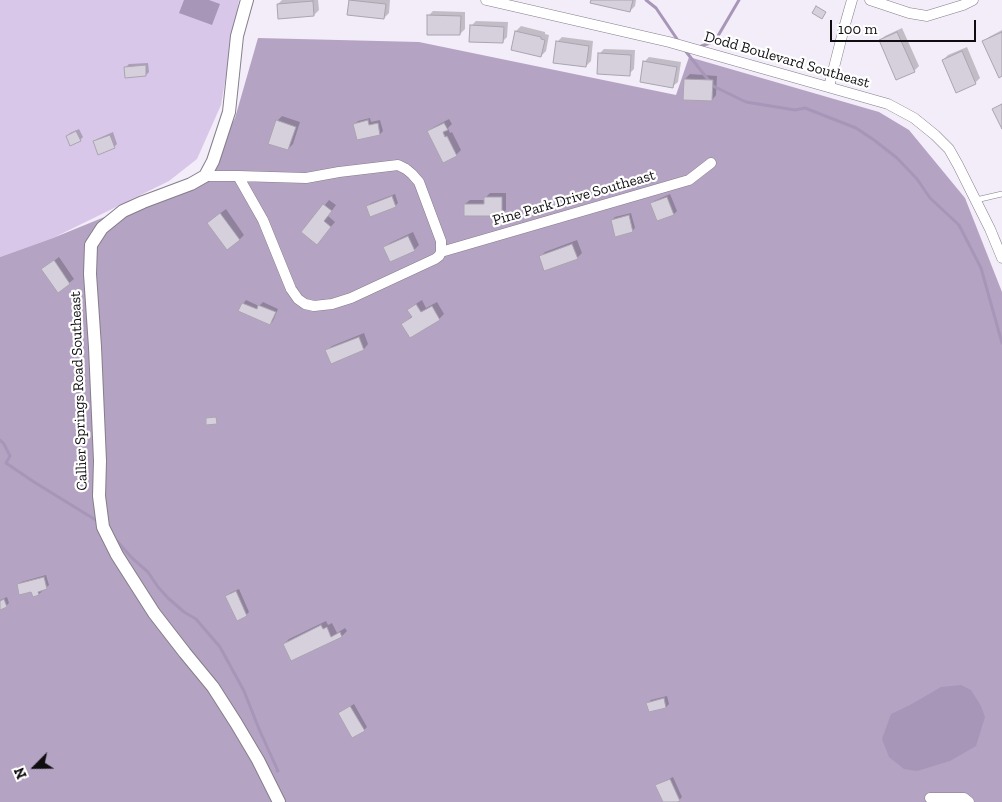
<!DOCTYPE html>
<html>
<head>
<meta charset="utf-8">
<style>
	body { margin:0 }
	#map { position:relative; width:1002px; height:802px; overflow:hidden; background:#f3ecf9; font-family:"Zilla Slab",serif }
	canvas { display:block }
	.north { position:absolute; left:10px; top:742px; width:50px; height:50px; -webkit-text-stroke:4px #fff; paint-order:stroke; rotate:247deg; font-size:14px; font-weight:700; line-height:20px; text-align:center; color:#100d11 }
	.north::after { content:''; display:block; margin:auto; width:18px; height:22px; background:#100d11; clip-path:polygon(50% 0,100% 100%,50% 72%,0 100%) }
	.scale { position:absolute; left:830px; top:20px; width:146px; height:22px; box-sizing:border-box; border:2px solid #100d11; border-top:0; padding-left:6px; font-size:15px; line-height:18px; white-space:nowrap; color:#100d11; -webkit-text-stroke:4px #fff; paint-order:stroke }
</style>
</head>
<body>
<div id="map">
<canvas width="1002" height="802"></canvas>
<div class="north">N</div>
<div class="scale">100 m</div>
</div>
<script>
const ctx = document.querySelector('canvas').getContext('2d');
ctx.lineJoin = 'round';
function fill(path, color) { ctx.fillStyle = color; ctx.fill(path, 'evenodd'); }
const toPath = rows => new Path2D(rows.map(r => 'M' + r).join(''));
function trace(path, color, width, dash) { ctx.strokeStyle = color; ctx.lineWidth = width; ctx.lineCap = dash ? 'butt' : 'round'; ctx.setLineDash(dash || []); ctx.stroke(path); }
function label(font, color, halo, rows, align = 'center') {
  ctx.font = font + ' "Zilla Slab",serif'; ctx.lineWidth = 4.5; ctx.setLineDash([]); ctx.textBaseline = 'middle'; ctx.strokeStyle = halo; ctx.fillStyle = color; for (const [text, x, y, turn = 0] of rows) {
    ctx.save(); ctx.translate(x, y); ctx.rotate((+turn || 0) * Math.PI / 180); ctx.textAlign = isNaN(turn) ? turn : align; if (halo) ctx.strokeText(text, 0, 0); ctx.fillText(text, 0, 0); ctx.restore();
  }
}
const green = toPath([
	[0,0,239,0,221,105,197,159,169,181,53,238,0,257]
]);
const forest = toPath([
	[258,38,419,42,676,95,689,57,879,112,909,130,965,198,1002,292,1002,802,0,802,0,257,53,238,205,176,235,118]
]);
const water = toPath([
	[184,0,209,0,220,4,212,25,179,13],
	[961,685,971,690,981,706,985,717,976,746,950,761,917,771,904,769,889,757,882,739,891,714,910,705,941,687]
]);
const shadow = toPath([
	[282,0,318,0,319,10,314,15,278,4],
	[351,0,390,0,389,13,384,18,350,1],
	[592,0,636,0,635,6,630,11],
	[433,11,465,12,465,29,460,34,428,16],
	[476,21,508,22,507,37,502,42,471,26],
	[521,26,545,32,545,34,549,35,546,51,541,56,516,31],
	[902,28,919,66,914,71,880,40,885,36],
	[1002,30,1002,75,984,42,989,37],
	[562,37,593,41,591,61,586,66,557,42],
	[967,47,980,78,975,83,943,60,948,55],
	[604,49,635,50,634,69,629,74,599,54],
	[649,57,681,62,678,82,673,86,644,62],
	[148,63,149,72,146,75,126,67,129,64],
	[690,74,717,76,716,95,712,100,685,79],
	[282,116,300,122,293,144,288,149,277,121],
	[370,118,371,122,380,120,383,131,380,134,355,124,358,121],
	[449,119,452,124,448,128,450,133,452,132,461,150,456,155,429,131,434,127],
	[79,129,83,137,80,140,67,136,70,133],
	[113,132,117,144,114,147,94,142,97,139],
	[490,193,506,193,506,210,501,215,465,204,470,200,485,200,485,198],
	[395,194,398,203,395,206,368,206,371,203],
	[670,194,677,211,674,214,658,220,651,204,654,201],
	[329,200,336,205,328,216,335,222,321,238,303,232],
	[226,209,244,235,239,240,214,218],
	[631,213,635,228,632,231,612,220,615,217],
	[413,232,419,245,414,250,385,248,390,243],
	[577,240,582,253,577,258,540,257,545,252],
	[59,257,74,279,69,283,43,269],
	[246,300,259,306,263,302,278,309,273,321,270,324,243,304],
	[422,300,426,308,437,302,444,314,439,319,411,336,403,324,412,316,409,310,414,305],
	[364,333,368,344,364,349,327,350,332,346],
	[46,575,49,585,39,594,33,595,32,590,18,585,21,582],
	[239,589,249,612,246,615,227,596,230,593],
	[7,597,9,603,6,606,0,608,0,600],
	[326,621,328,625,332,623,337,633,345,628,347,631,342,636,292,660,284,644,289,639],
	[667,696,669,704,666,707,648,703,651,700],
	[354,704,367,727,364,730,339,713],
	[673,777,682,797,679,800,674,802,664,802,657,786,660,783]
]);
const stream = toPath([
	[646,0,656,8,679,42],
	[699,47,715,41,739,0],
	[684,49,713,86,746,102,795,110,805,108,856,128,874,140,897,158,917,179,930,198,959,225,981,268,1002,343],
	[0,440,4,444,10,456,6,463,34,482,99,522],
	[117,541,132,558,148,572,158,587,168,598,184,612,196,619,220,647,244,691,259,729,278,771,277,771]
]);
const building = toPath([
	[349,0,386,4,384,19,347,15,349,0],
	[591,0,633,0,630,12,590,3,591,0],
	[313,1,314,16,278,19,277,4,313,1],
	[816,6,826,12,822,19,812,13,816,6],
	[427,15,461,16,460,35,427,35,427,15],
	[470,25,504,27,503,43,469,42,470,25],
	[515,31,541,37,541,39,545,40,541,57,511,50,515,31],
	[897,32,915,72,896,80,879,40,897,32],
	[1002,32,1002,76,999,78,982,41,1002,32],
	[556,41,589,46,586,67,553,63,556,41],
	[962,51,976,84,956,93,942,60,962,51],
	[598,53,631,55,630,76,597,74,598,53],
	[643,61,677,67,673,88,640,82,643,61],
	[146,65,146,76,125,78,124,67,146,65],
	[684,79,713,80,712,101,683,100,684,79],
	[1002,104,1002,129,992,109,1002,104],
	[276,120,296,127,288,150,268,144,276,120],
	[368,120,369,125,378,123,380,135,357,140,353,124,368,120],
	[444,123,448,130,443,132,445,137,447,136,457,156,443,163,427,131,444,123],
	[76,131,81,141,70,146,66,136,76,131],
	[110,135,115,148,98,155,93,141,110,135],
	[392,196,396,207,370,217,366,206,392,196],
	[484,197,502,197,502,216,464,216,464,204,484,204,484,197],
	[667,197,674,215,657,221,650,203,667,197],
	[323,204,332,211,324,221,331,227,317,245,301,232,323,204],
	[220,213,240,240,227,250,207,223,220,213],
	[629,215,633,232,615,237,611,220,629,215],
	[408,236,415,251,390,262,383,247,408,236],
	[572,244,578,259,544,271,539,256,572,244],
	[54,260,70,284,58,293,41,269,54,260],
	[242,303,257,309,258,305,276,312,270,325,238,311,242,303],
	[416,304,421,312,432,306,440,320,410,338,401,324,412,317,407,310,416,304],
	[359,337,364,350,331,364,325,350,359,337],
	[216,417,217,424,206,425,206,418,216,417],
	[44,577,47,589,38,592,39,595,33,597,31,592,19,595,17,584,44,577],
	[236,591,247,616,237,621,225,596,236,591],
	[4,599,7,607,0,610,0,601,4,599],
	[321,625,323,629,327,627,331,637,340,632,342,637,291,661,283,644,321,625],
	[664,698,666,708,649,712,646,703,664,698],
	[350,706,365,731,352,738,338,713,350,706],
	[670,779,680,801,677,802,663,802,655,785,670,779]
]);
const service = toPath([
	[976,200,1002,194]
]);
const minor = toPath([
	[486,0,669,42,888,104,914,118,935,135,949,149,958,165,990,229,1002,258],
	[870,0,909,13,927,16,963,5,973,0],
	[829,87,844,28,852,0],
	[205,176,238,176,306,178,339,172,398,165,406,169,412,174,419,182,441,241,441,252,439,256,435,259,351,298,332,304,314,306,305,304,298,299,291,289,263,220,238,176],
	[441,252,689,180,711,163],
	[930,798,964,798,969,802]
]);
const tertiary = toPath([
	[247,0,237,36,229,112,213,161,205,176,191,184,143,202,123,211,102,228,91,245,90,274,95,347,100,461,99,496,103,527,117,555,154,613,185,653,213,687,236,723,258,760,279,802]
]);
const streetNames = [
	["Dodd Boulevard Southeast",787,60,16],
	["Pine Park Drive Southeast",574,198,-16],
	["Callier Springs Road Southeast",79,391,-92]
];
fill(green, '#d9c7e9');
fill(forest, '#b5a3c4');
fill(water, '#a896b8');
fill(shadow, '#0003');
trace(stream, '#a896b8', 3);
fill(building, '#d6cfdc');
trace(building, '#aaa4b0', 1);
trace(service, '#847e89', 6);
trace(minor, '#847e89', 11);
trace(tertiary, '#847e89', 14);
trace(service, '#fff', 5);
trace(minor, '#fff', 10);
trace(tertiary, '#fff', 12);
label('15px', '#100d11', '#fff', streetNames);
</script>
</body>
</html>
